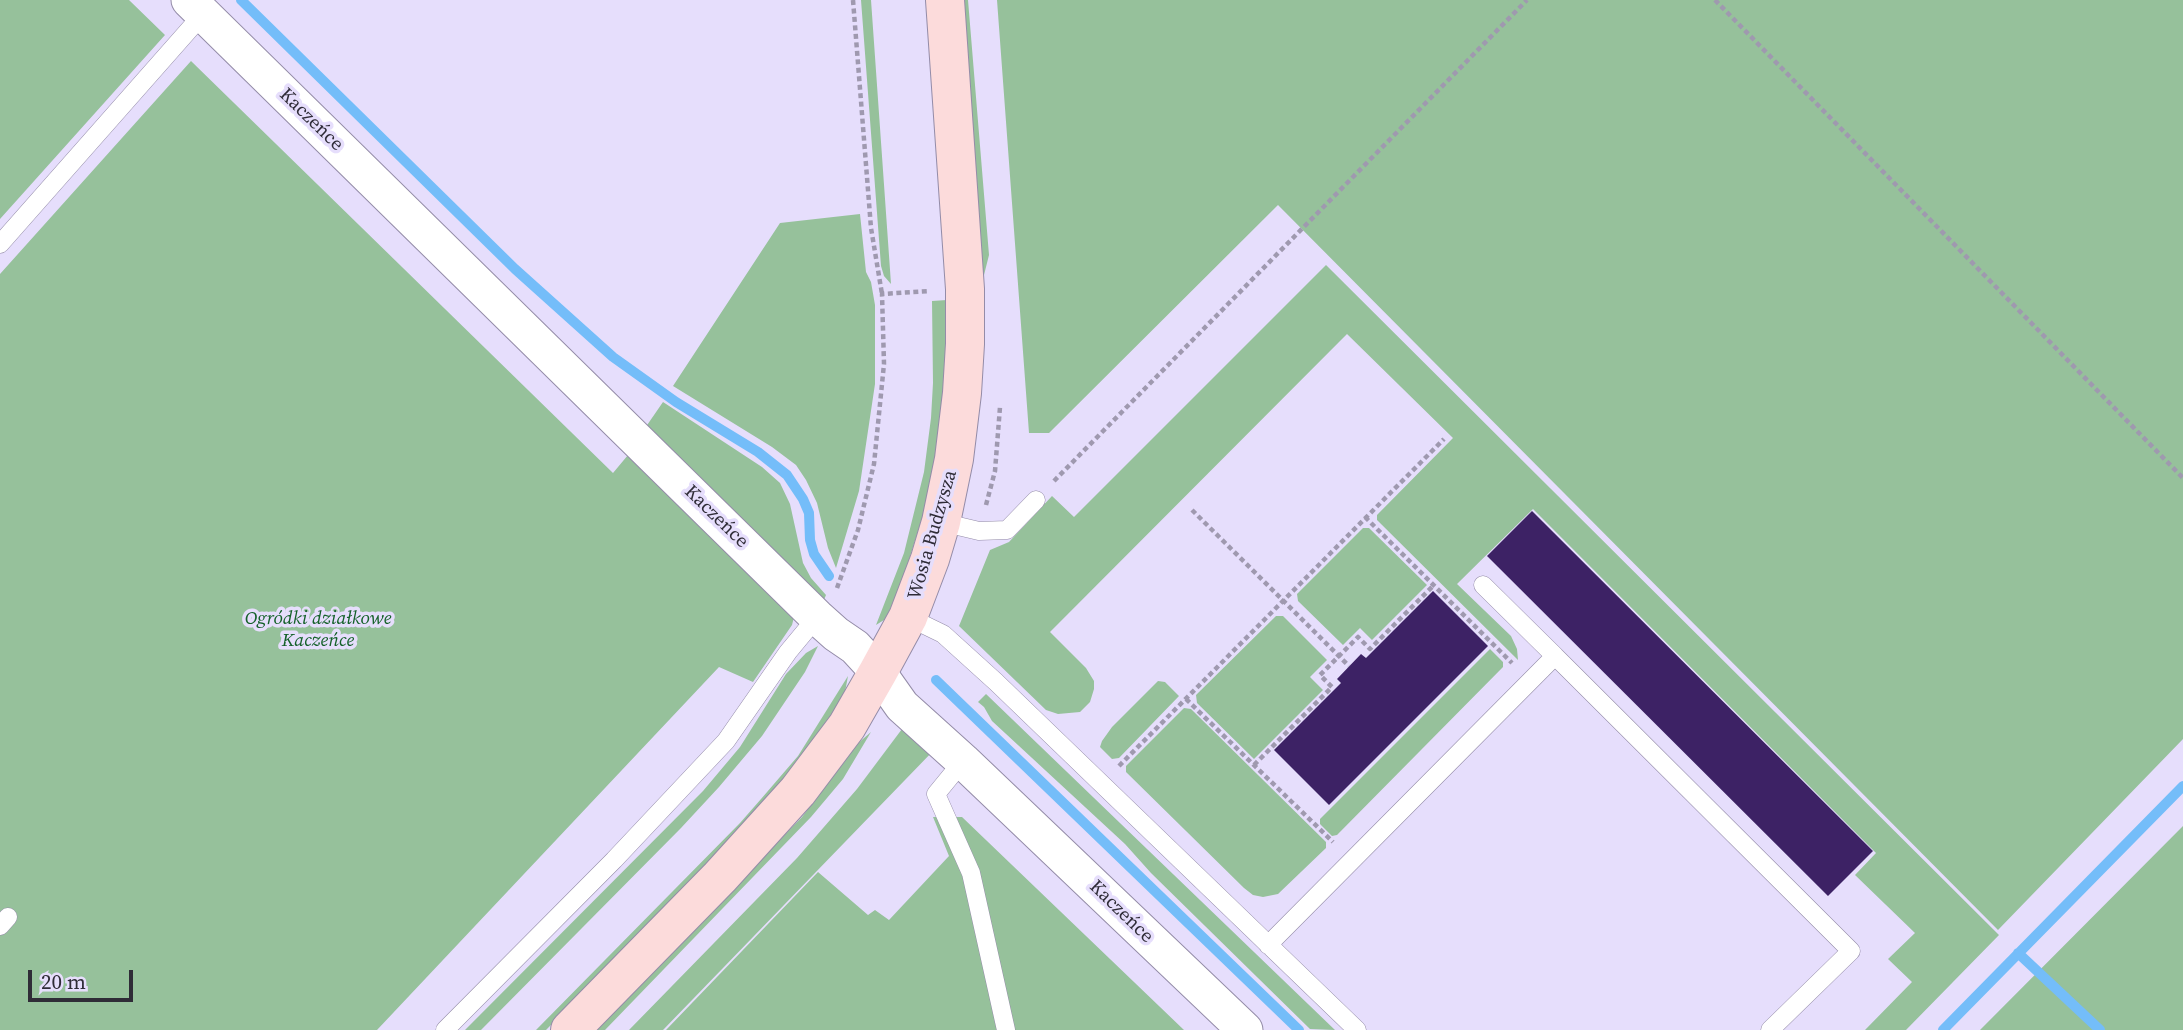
<!DOCTYPE html>
<html>
<head>
<meta charset="utf-8">
<style>
	body { margin:0 }
	#map { position:relative; width:2183px; height:1030px; overflow:hidden; background:#e6defc; font-family:"Source Serif 4",serif }
	canvas { display:block }
	.scale { position:absolute; left:28px; top:970px; width:105px; height:32px; box-sizing:border-box; border:4px solid #2f2c37; border-top:0; padding-left:9px; font-size:21px; line-height:24px; white-space:nowrap; color:#2f2c37; -webkit-text-stroke:5px #e6defc; paint-order:stroke }
</style>
</head>
<body>
<div id="map">
<canvas width="2183" height="1030"></canvas>
<div class="scale">20 m</div>
</div>
<script>
const ctx = document.querySelector('canvas').getContext('2d');
ctx.lineJoin = 'round';
function fill(path, color) { ctx.fillStyle = color; ctx.fill(path, 'evenodd'); }
const toPath = rows => new Path2D(rows.map(r => 'M' + r).join(''));
function trace(path, color, width, dash) { ctx.strokeStyle = color; ctx.lineWidth = width; ctx.lineCap = dash ? 'butt' : 'round'; ctx.setLineDash(dash || []); ctx.stroke(path); }
function label(font, color, halo, rows, align = 'center') {
  ctx.font = font + ' "Source Serif 4",serif'; ctx.lineWidth = 7; ctx.setLineDash([]); ctx.textBaseline = 'middle'; ctx.strokeStyle = halo; ctx.fillStyle = color; for (const [text, x, y, turn = 0] of rows) {
    ctx.save(); ctx.translate(x, y); ctx.rotate((+turn || 0) * Math.PI / 180); ctx.textAlign = isNaN(turn) ? turn : align; if (halo) ctx.strokeText(text, 0, 0); ctx.fillText(text, 0, 0); ctx.restore();
  }
}
const green = toPath([
	[0,0,129,0,165,35,0,219],
	[861,0,871,0,891,284,884,276,881,266],
	[963,0,968,0,989,255,984,275,981,276],
	[997,0,2183,0,2183,739,1998,930,1278,205,1049,433,1029,433],
	[191,61,613,473,628,455,794,617,792,625,753,682,719,667,377,1030,0,1030,0,274],
	[860,214,866,272,871,282,875,305,875,384,859,491,836,568,828,548,817,503,806,480,796,465,772,447,673,386,780,223],
	[1326,265,1999,935,1906,1030,1865,1030,1912,982,1888,959,1915,933,1855,875,1876,853,1533,509,1457,584,1511,636,1517,649,1518,660,1377,520,1377,515,1453,438,1347,334,1050,632,1086,668,1094,681,1094,689,1090,702,1080,712,1058,714,1046,710,959,626,990,550,1009,542,1052,496,1074,517],
	[947,300,946,370,936,454,923,515,904,576,888,614,884,620,876,625,904,553,924,472,931,418,933,383,932,301],
	[663,402,762,467,780,483,790,504,803,563,811,578,826,595,823,602,643,431],
	[1363,528,1369,528,1427,585,1372,640,1360,628,1343,645,1298,601,1297,594],
	[1276,616,1283,616,1327,660,1310,677,1323,690,1254,759,1197,703,1196,695],
	[818,646,805,672,762,736,719,787,681,828,481,1030,465,1030,703,791,740,747,786,674,806,653],
	[1490,649,1503,662,1503,667,1337,835,1332,836,1320,824,1320,819],
	[848,676,845,692,839,704,813,743,725,848,546,1030,536,1030,740,823,761,799,798,756],
	[1158,681,1165,682,1179,696,1119,758,1112,759,1100,747,1102,741,1112,727],
	[986,694,1335,1030,1310,1029,1151,873,1125,844,992,721,984,707,978,702],
	[1184,708,1191,709,1326,842,1326,848,1278,894,1263,897,1253,895,1244,888,1126,772,1126,766],
	[905,725,935,749,663,1030,629,1030,797,858,857,789],
	[871,732,843,779,811,817,605,1030,594,1030,802,817,856,745],
	[933,817,962,817,1184,1030,666,1030,818,872,868,915,875,910,889,920,949,856],
	[2183,826,2183,1030,1980,1030]
]);
const stream = toPath([
	[241,0,515,269,613,357,676,402,758,452,787,475,803,499,809,513,810,540,814,554,829,576],
	[936,680,1299,1030],
	[2018,953,2100,1030],
	[1943,1030,2183,786]
]);
const building = toPath([
	[1532,511,1873,851,1828,896,1487,556],
	[1433,591,1488,646,1329,805,1274,750,1341,683,1337,679,1361,654,1366,658]
]);
const path = toPath([
	[853,0,871,228,882,294],
	[1715,0,2183,478],
	[1054,481,1527,0],
	[986,505,995,471,1000,407],
	[1192,510,1349,666],
	[1365,517,1512,663],
	[837,588,858,530,874,464,884,364,882,294,930,291],
	[1186,699,1333,842],
	[1254,765,1332,687,1320,675,1358,637,1370,649,1434,585],
	[1119,766,1444,439]
]);
const lane = toPath([
	[0,244,203,14],
	[941,522,979,531,1007,530,1036,500],
	[1483,585,1555,656],
	[908,617,943,634,996,682,1357,1030],
	[963,761,936,794,971,873,1006,1030],
	[0,926,8,917],
	[1268,945,1555,656,1851,951,1770,1030],
	[445,1030,614,860,726,741,788,652,817,617]
]);
const street = toPath([
	[189,0,817,617,836,634,855,647,878,672,902,706,963,761,1245,1030]
]);
const secondary = toPath([
	[570,1030,720,877,798,791,847,726,878,672,908,617,930,559,941,522,954,459,962,393,965,344,965,289,945,0]
]);
const streetNames = [
	["Kaczeńce",311,120,44],
	["Kaczeńce",716,517,44],
	["Wosia Budzysza",933,535,-74],
	["Kaczeńce",1121,912,44]
];
const parkNames = [
	["Ogródki działkowe",318,619],
	["Kaczeńce",318,641]
];
fill(green, '#96c19b');
trace(stream, '#74bdf9', 10);
fill(building, '#3d2265');
trace(lane, '#948ca8', 19);
trace(street, '#948ca8', 37);
trace(secondary, '#948ca8', 40);
trace(path, '#9f99af', 4.5, [5, 3.5]);
trace(lane, '#fff', 18);
trace(street, '#fff', 35);
trace(secondary, '#fcdbdb', 38);
label('19px', '#2f2c37', '#e6defc', streetNames);
label('italic 19px', '#146129', '#e6defc', parkNames);
</script>
</body>
</html>
